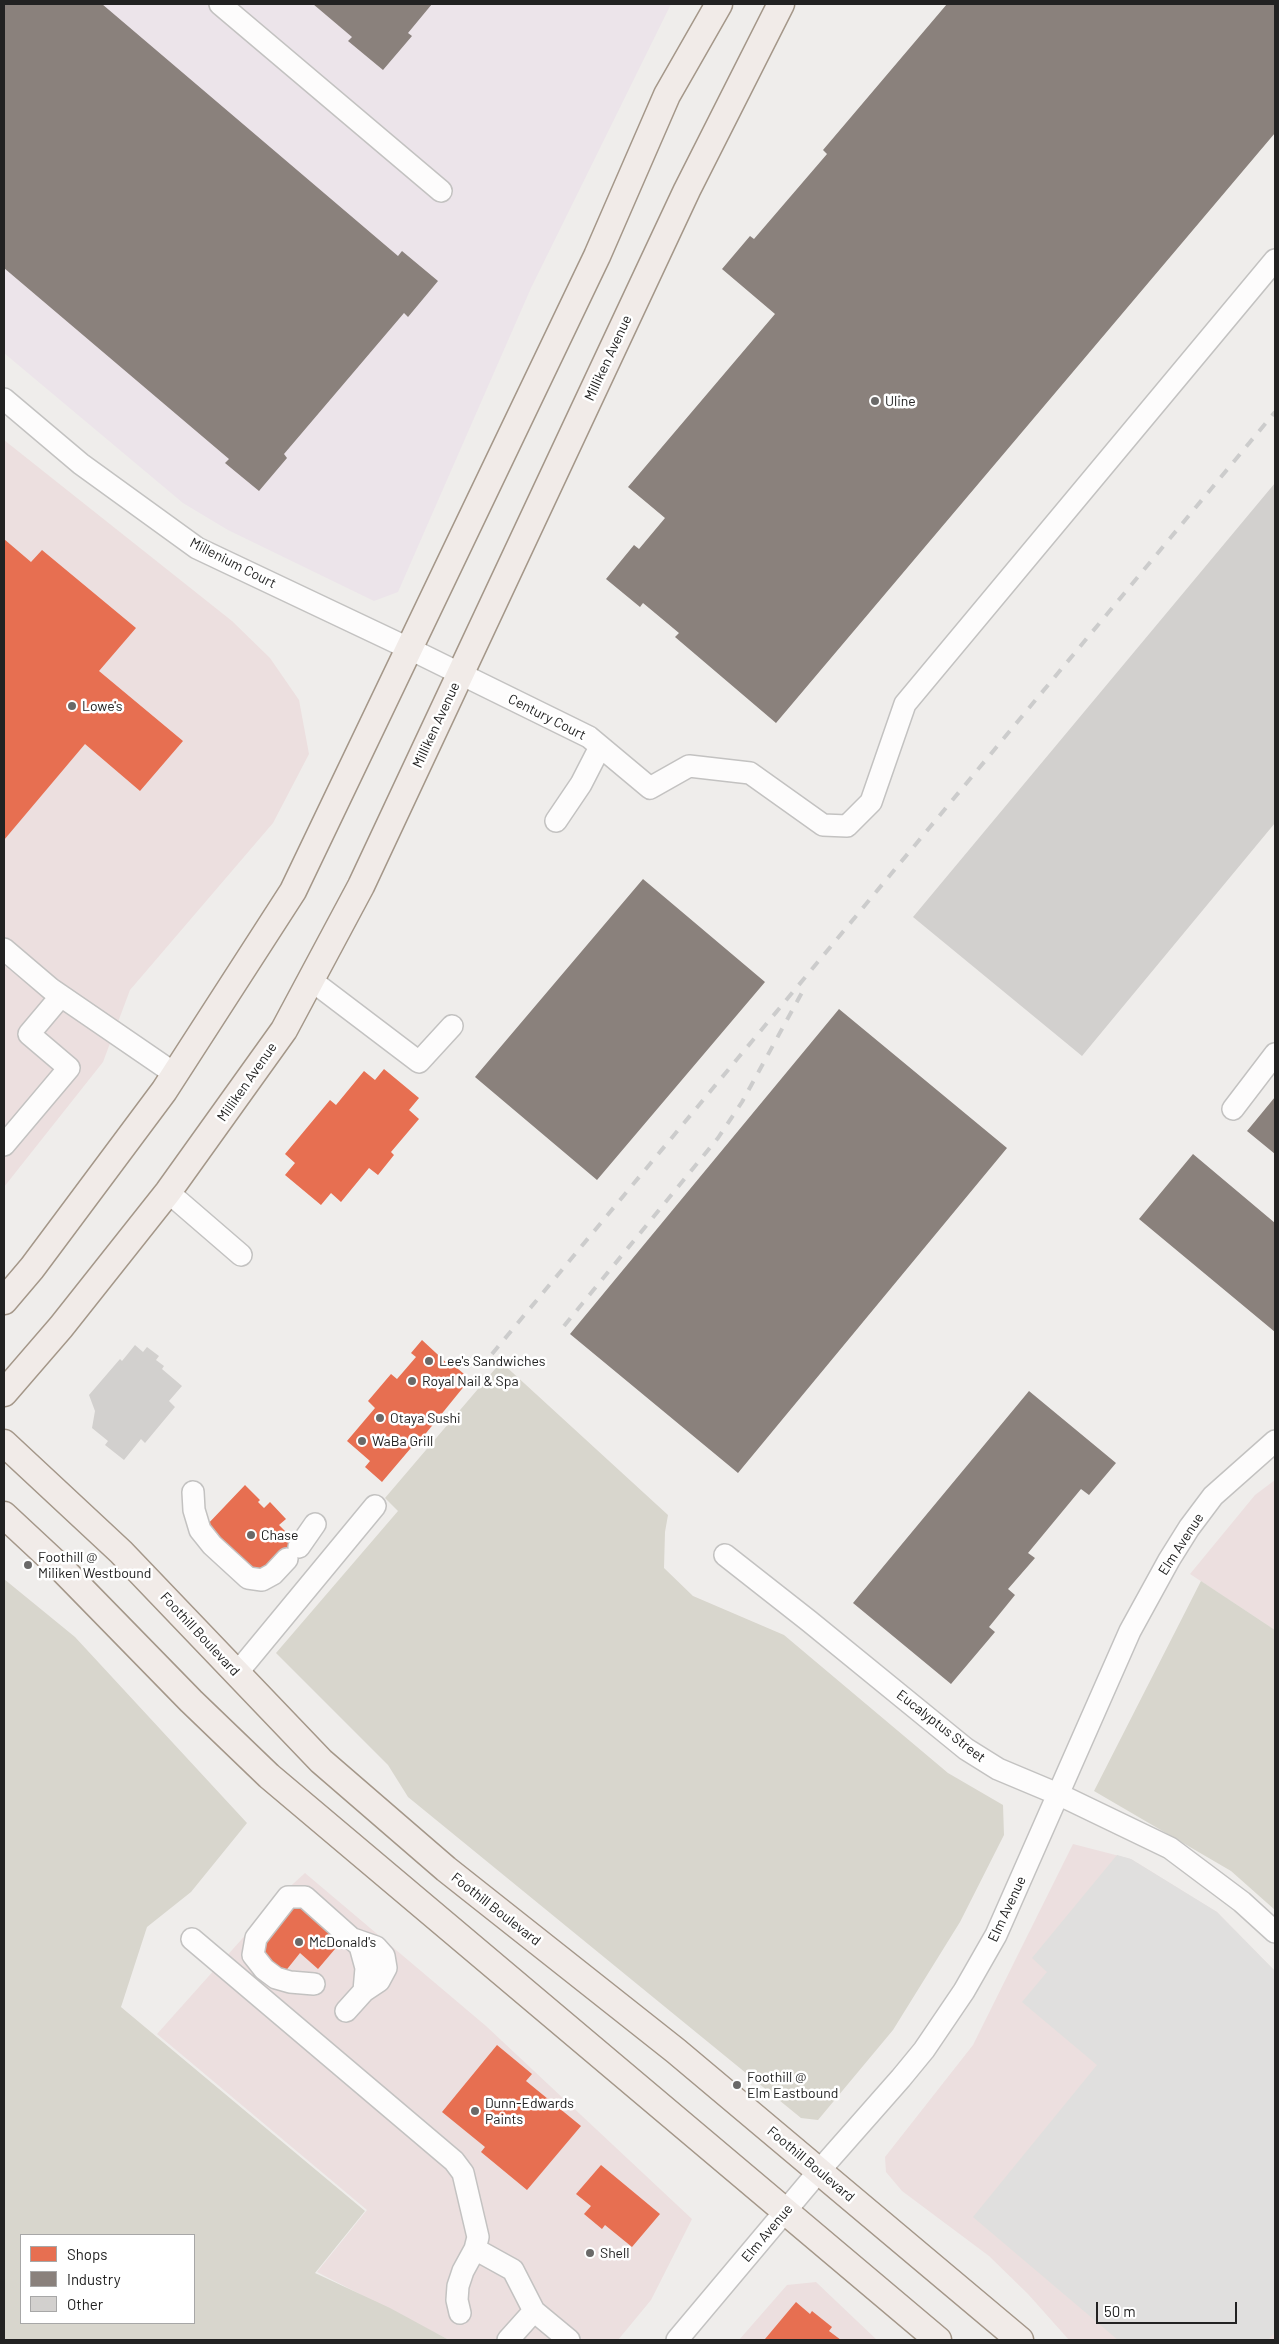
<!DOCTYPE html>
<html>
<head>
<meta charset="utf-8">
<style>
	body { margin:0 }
	#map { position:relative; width:1279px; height:2344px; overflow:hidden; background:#efedeb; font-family:Barlow,sans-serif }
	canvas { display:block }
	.frame { position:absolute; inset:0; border:5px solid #222; pointer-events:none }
	.legend { position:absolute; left:20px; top:2234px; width:175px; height:90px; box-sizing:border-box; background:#fff; border:1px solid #a7a7a7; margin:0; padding:6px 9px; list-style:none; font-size:15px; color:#222 }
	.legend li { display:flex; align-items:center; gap:10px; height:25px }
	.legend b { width:25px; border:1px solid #a7a7a7 }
	.scale { position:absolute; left:1096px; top:2302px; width:141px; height:22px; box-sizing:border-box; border:2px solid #222; border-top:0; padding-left:6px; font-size:15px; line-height:18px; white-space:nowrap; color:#222; -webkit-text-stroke:4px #fff; paint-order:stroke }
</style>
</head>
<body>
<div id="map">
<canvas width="1279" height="2344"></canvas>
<div class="frame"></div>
<ul class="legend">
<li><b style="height:14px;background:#e76f51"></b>Shops</li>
<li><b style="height:14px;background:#8a817c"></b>Industry</li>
<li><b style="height:14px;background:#d2d0ce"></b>Other</li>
</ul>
<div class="scale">50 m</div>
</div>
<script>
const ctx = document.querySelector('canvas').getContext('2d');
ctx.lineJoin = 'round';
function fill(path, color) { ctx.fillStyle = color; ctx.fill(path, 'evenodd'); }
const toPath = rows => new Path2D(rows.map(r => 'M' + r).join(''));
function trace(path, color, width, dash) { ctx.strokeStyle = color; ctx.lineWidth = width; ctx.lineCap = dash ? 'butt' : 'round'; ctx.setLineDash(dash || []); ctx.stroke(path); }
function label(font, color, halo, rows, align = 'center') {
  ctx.font = font + ' Barlow,sans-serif'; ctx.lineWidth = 5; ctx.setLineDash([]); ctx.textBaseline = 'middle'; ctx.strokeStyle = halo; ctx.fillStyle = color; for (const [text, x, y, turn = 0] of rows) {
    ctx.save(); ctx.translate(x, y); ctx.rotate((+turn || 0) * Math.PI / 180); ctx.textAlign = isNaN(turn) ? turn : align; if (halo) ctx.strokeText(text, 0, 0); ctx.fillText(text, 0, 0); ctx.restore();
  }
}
const commercial = toPath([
	[4,440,232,621,270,658,299,700,309,754,273,823,130,990,103,1062,4,1187],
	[1275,1480,1275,1630,1190,1574,1255,1495],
	[1073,1844,1131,1859,1217,1912,1275,1971,1275,2340,1069,2340,1028,2294,989,2256,902,2191,886,2172,885,2157,973,2045],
	[305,1873,486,2026,692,2219,651,2300,618,2340,449,2340,317,2272,367,2210,157,2034,283,1893],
	[816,2282,877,2340,739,2340,787,2285]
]);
const industrial = toPath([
	[4,4,671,4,531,288,398,592,374,601,228,530,183,503,4,353]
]);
const construction = toPath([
	[501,1362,668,1515,665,1532,664,1568,693,1596,784,1635,948,1773,1003,1805,1004,1835,960,1922,893,2030,818,2120,801,2118,408,1797,388,1765,276,1653,398,1511,385,1498],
	[4,1579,75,1637,247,1823,191,1892,147,1927,121,2007,365,2211,315,2273,390,2308,449,2340,4,2340],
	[21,2235,194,2235,194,2323,21,2323],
	[1201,1581,1275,1630,1275,1910,1231,1871,1094,1791]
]);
const parking = toPath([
	[1117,1855,1131,1859,1217,1912,1275,1971,1275,2332,1268,2340,1118,2340,973,2217,1097,2065,1022,2002,1047,1972,1032,1958]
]);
const shops = toPath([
	[4,539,31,562,42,550,136,628,99,671,183,741,140,791,85,744,4,840],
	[384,1069,419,1098,409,1110,419,1119,391,1152,394,1155,378,1175,369,1168,341,1202,331,1193,321,1205,285,1175,295,1163,285,1154,330,1100,336,1105,364,1071,375,1080],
	[422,1340,449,1365,451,1363,470,1379,418,1443,416,1442,382,1482,365,1467,370,1461,347,1441,375,1408,368,1401,391,1374,397,1379,416,1357,411,1353],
	[245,1485,260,1500,258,1502,264,1508,270,1502,286,1519,279,1525,297,1543,257,1576,205,1527],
	[289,1908,303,1908,340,1934,331,1946,335,1949,318,1969,300,1953,284,1973,263,1955,262,1946,283,1921,281,1919],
	[497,2045,532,2074,526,2081,581,2126,527,2190,481,2152,485,2147,442,2112],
	[601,2165,660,2214,632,2247,605,2225,602,2229,584,2214,591,2206,576,2194],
	[796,2302,810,2314,812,2311,832,2327,829,2331,841,2340,765,2339]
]);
const industry = toPath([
	[4,4,102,4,398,256,402,251,438,281,408,317,404,313,284,454,287,458,259,491,225,463,229,459,4,268],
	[313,4,432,4,408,33,412,36,383,70,348,41,352,37],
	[947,4,1275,4,1275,133,776,723,675,637,679,633,643,603,640,607,606,579,634,545,639,549,665,518,628,487,775,314,722,269,750,236,754,239,827,154,823,150],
	[643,879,765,982,597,1180,475,1077],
	[839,1009,1007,1148,738,1473,570,1334],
	[1275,1097,1275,1154,1247,1131],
	[1193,1154,1275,1223,1275,1332,1139,1219],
	[1029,1391,1116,1463,1089,1495,1081,1489,1028,1553,1035,1558,1008,1589,1015,1595,989,1627,995,1632,951,1684,853,1603]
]);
const building = toPath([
	[1275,483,1275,823,1082,1056,913,917],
	[135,1345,143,1352,147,1347,159,1356,156,1360,164,1366,162,1369,182,1386,169,1401,175,1407,145,1443,141,1439,124,1460,105,1445,108,1441,92,1428,95,1411,89,1395,120,1359,122,1361]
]);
const minor = toPath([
	[220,4,441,191],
	[4,399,81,464,197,548,408,648,589,737,650,788,689,766,750,773,823,825,847,826,871,802,905,704,1275,260],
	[556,821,581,784,600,747],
	[4,949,51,989,175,1074],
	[311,980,419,1062,452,1026],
	[1233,1109,1275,1054],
	[4,1145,69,1068,29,1034,61,996],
	[168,1192,241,1255],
	[193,1492,194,1510,200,1530,212,1545,248,1578,262,1580,273,1574,287,1559],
	[299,1547,315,1524],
	[725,1555,809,1621,966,1749,998,1769,1060,1795,1170,1848,1242,1902,1275,1932],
	[237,1673,375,1506],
	[192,1939,454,2161,463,2173,478,2237,475,2249,463,2271,458,2286,457,2300,460,2313],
	[353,1939,376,1947,384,1956,386,1968,379,1981,364,1991],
	[314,1984,290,1982,276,1978,264,1969,253,1955,256,1938,288,1897,305,1897,360,1946,366,1968,364,1991,346,2011],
	[475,2249,513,2270,534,2311],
	[508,2340,534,2311,569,2340],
	[677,2340,819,2171,901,2078,924,2050,964,1991,996,1935,1130,1631,1169,1560,1189,1528,1213,1496,1275,1441]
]);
const major = toPath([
	[4,1301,32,1268,164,1091,293,891,597,256,667,95,719,4],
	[4,1393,61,1327,168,1192,284,1030,361,886,687,190,781,4],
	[4,1443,121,1552,321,1761,446,1869,676,2051,1020,2340],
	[4,1515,62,1569,191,1701,269,1776,938,2340]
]);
const rail = toPath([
	[564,1326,718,1138,742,1102,805,987],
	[492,1354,1275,412]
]);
const markers = [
	[875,401,5,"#6a6968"],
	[72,706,5,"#6a6968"],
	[429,1361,5,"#6a6968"],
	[412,1381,5,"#6a6968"],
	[380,1418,5,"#6a6968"],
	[362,1441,5,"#6a6968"],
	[251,1535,5,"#6a6968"],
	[28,1565,5,"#6a6968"],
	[299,1942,5,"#6a6968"],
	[737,2085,5,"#6a6968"],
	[475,2111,5,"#6a6968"],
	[590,2253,5,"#6a6968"]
];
const streetNames = [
	["Milliken Avenue",608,358,-65],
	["Millenium Court",233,563,27],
	["Century Court",547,717,27],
	["Milliken Avenue",436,725,-65],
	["Milliken Avenue",247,1082,-55],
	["Elm Avenue",1181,1544,-57],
	["Foothill Boulevard",200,1634,47],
	["Eucalyptus Street",941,1726,38],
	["Foothill Boulevard",496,1909,38],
	["Elm Avenue",1007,1909,-65],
	["Foothill Boulevard",811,2164,40],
	["Elm Avenue",767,2233,-50]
];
const poiNames = [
	["Uline",885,401],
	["Lowe's",82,706],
	["Lee's Sandwiches",439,1361],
	["Royal Nail & Spa",422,1381],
	["Otaya Sushi",390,1418],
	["WaBa Grill",372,1441],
	["Chase",261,1535],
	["Foothill @",38,1557],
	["Miliken Westbound",38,1573],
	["McDonald's",309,1942],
	["Foothill @",747,2077],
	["Elm Eastbound",747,2093],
	["Dunn-Edwards",485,2103],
	["Paints",485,2119],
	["Shell",600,2253]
];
fill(commercial, '#ecdfdf');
fill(industrial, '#ece4ea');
fill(construction, '#d8d6cd');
fill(parking, '#e0dfde');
fill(shops, '#e76f51');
fill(industry, '#8a817c');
fill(building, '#d2d0ce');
trace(minor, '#c3c2c1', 24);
trace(major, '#a49789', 29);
trace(minor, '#fdfcfc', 21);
trace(major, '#f1ebe8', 26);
trace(rail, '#ccc', 4, [10, 10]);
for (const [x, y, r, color] of markers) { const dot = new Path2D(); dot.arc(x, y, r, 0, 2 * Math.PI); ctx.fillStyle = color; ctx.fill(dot); trace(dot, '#fff', 2); }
label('14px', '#222', '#fff', streetNames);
label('14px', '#222', '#fff', poiNames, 'left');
</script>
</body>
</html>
